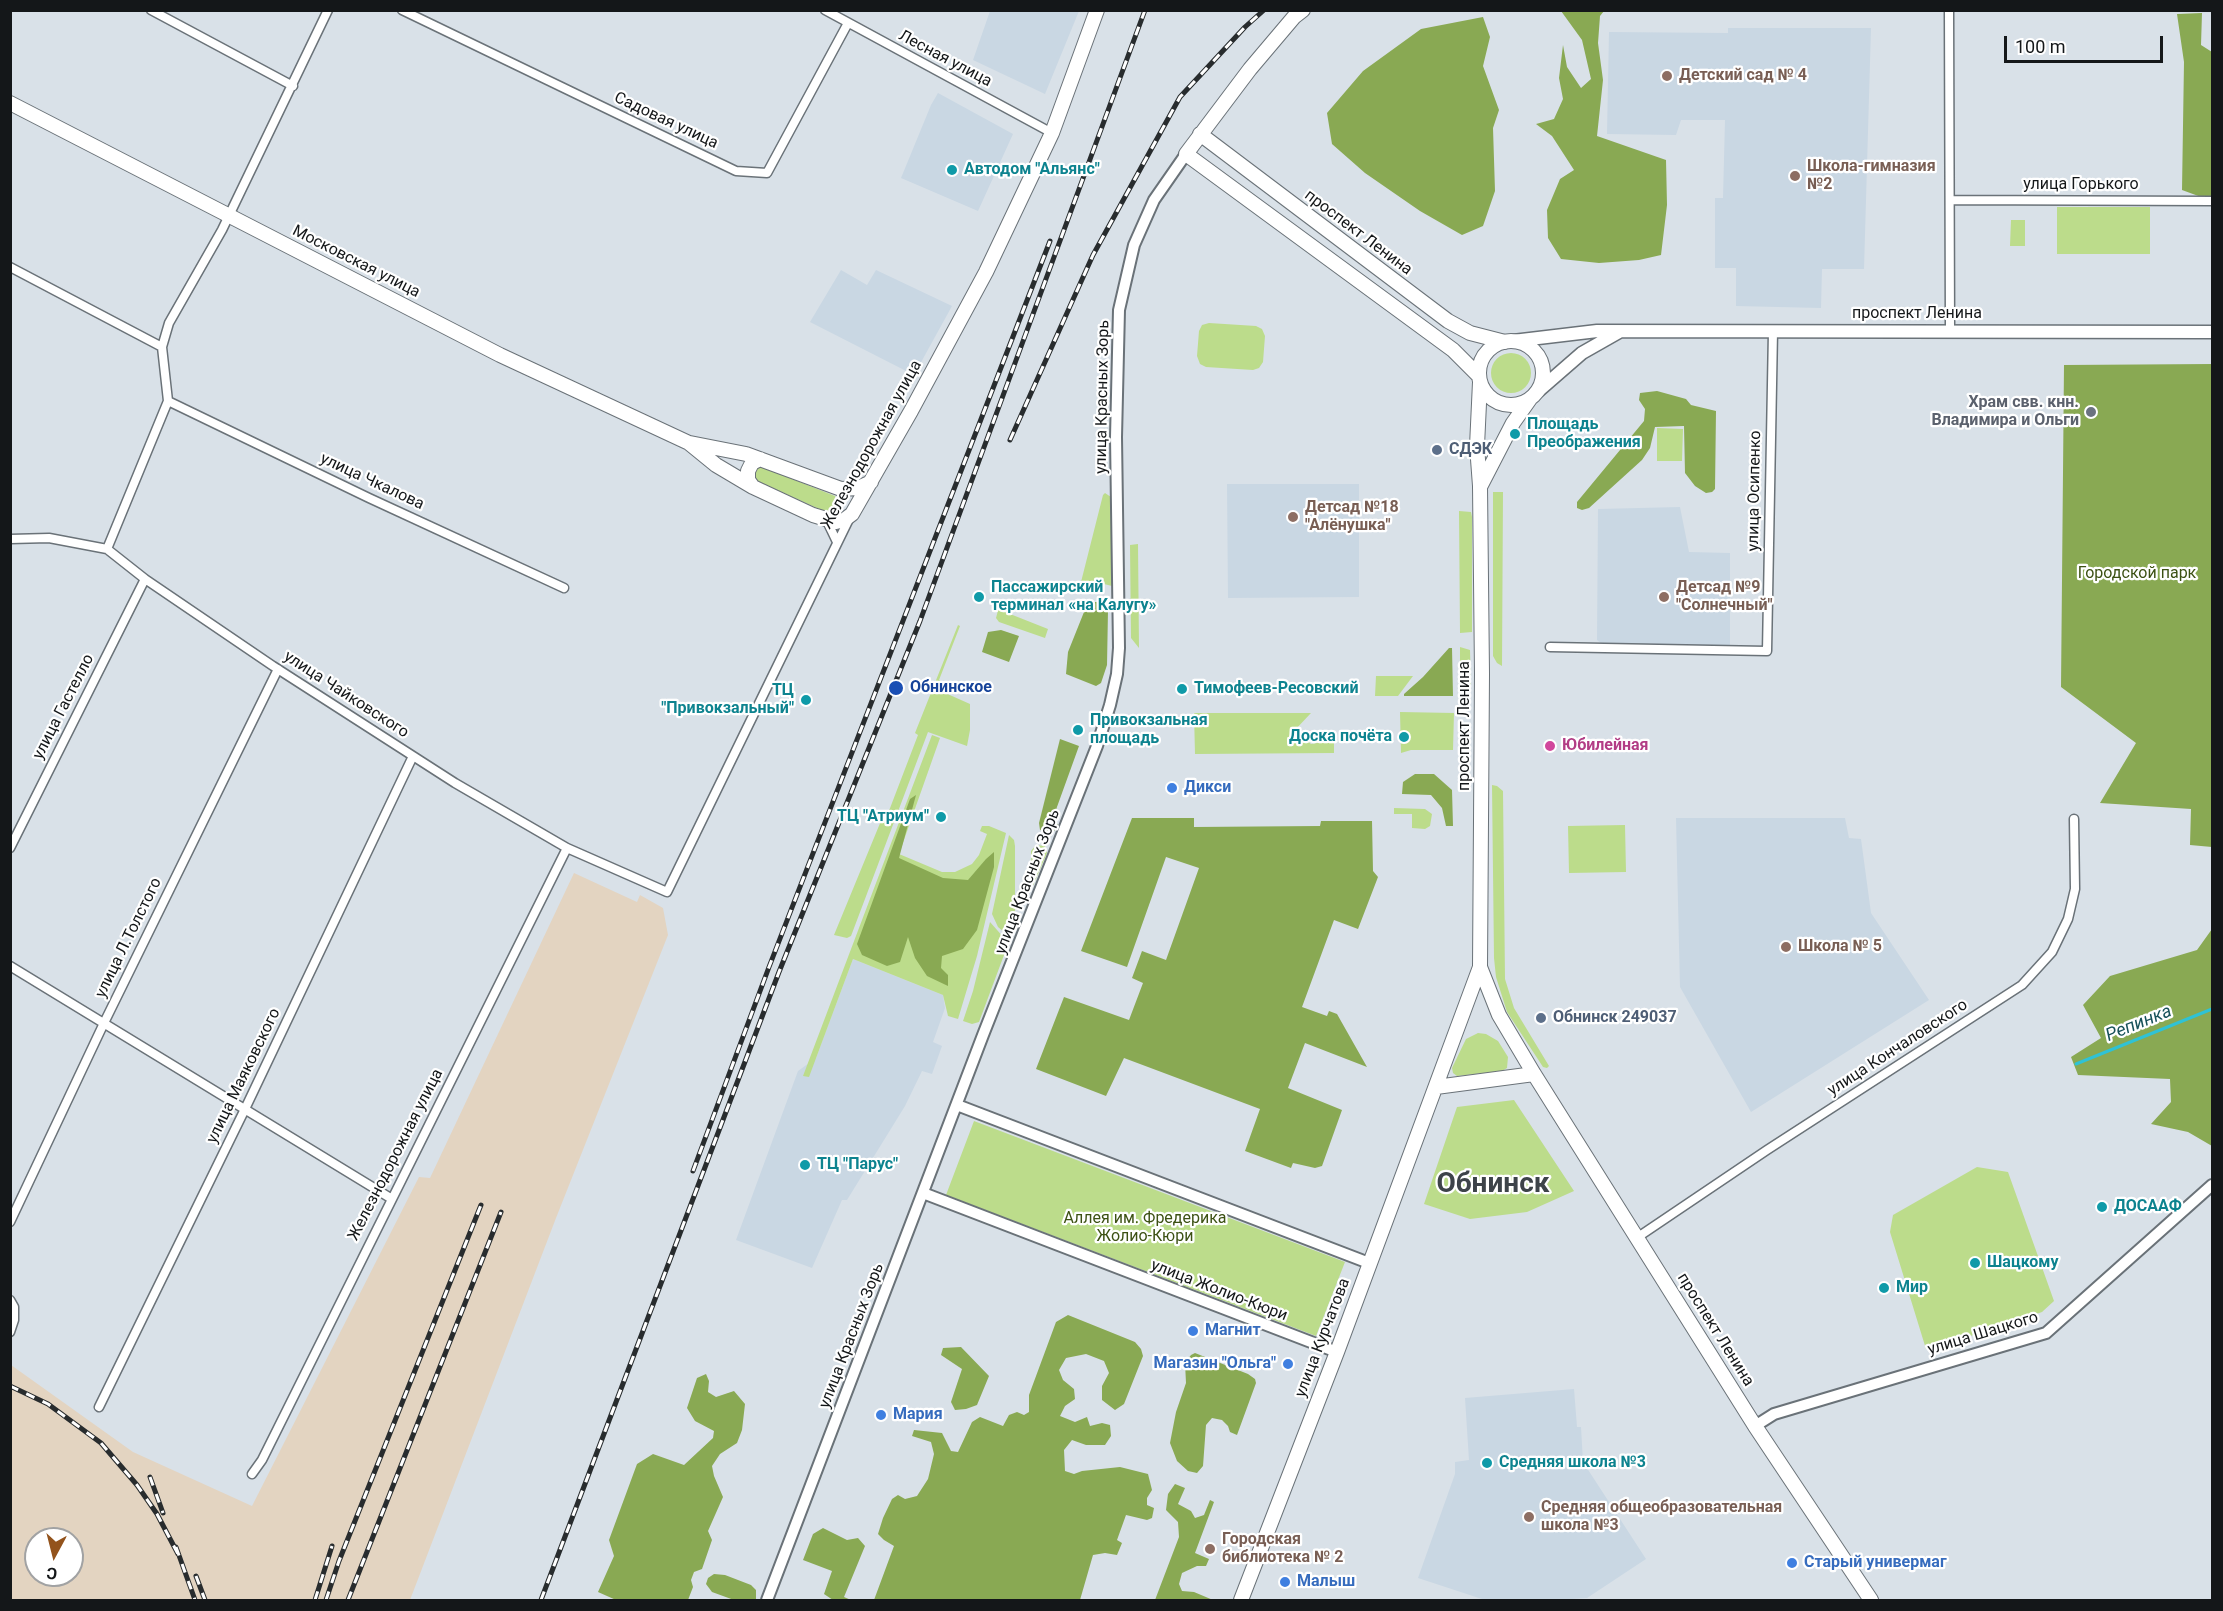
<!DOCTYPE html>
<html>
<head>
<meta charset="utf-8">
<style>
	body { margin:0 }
	#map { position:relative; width:2223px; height:1611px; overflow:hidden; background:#d9e1e8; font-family:Roboto,sans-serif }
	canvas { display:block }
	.frame { position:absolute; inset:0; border:12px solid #141719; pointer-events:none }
	.north { position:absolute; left:24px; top:1527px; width:60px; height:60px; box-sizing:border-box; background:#fff; border:2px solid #a1a2a3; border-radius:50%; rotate:187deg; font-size:16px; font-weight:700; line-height:24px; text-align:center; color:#141719 }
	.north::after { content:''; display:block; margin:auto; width:21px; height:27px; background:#93531c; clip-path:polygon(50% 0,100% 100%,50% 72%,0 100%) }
	.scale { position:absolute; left:2004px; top:36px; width:159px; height:27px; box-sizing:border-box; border:3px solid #141719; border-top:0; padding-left:8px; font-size:18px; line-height:21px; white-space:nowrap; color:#141719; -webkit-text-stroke:4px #fff; paint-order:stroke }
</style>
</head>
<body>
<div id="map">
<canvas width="2223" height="1611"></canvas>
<div class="frame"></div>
<div class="north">С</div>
<div class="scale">100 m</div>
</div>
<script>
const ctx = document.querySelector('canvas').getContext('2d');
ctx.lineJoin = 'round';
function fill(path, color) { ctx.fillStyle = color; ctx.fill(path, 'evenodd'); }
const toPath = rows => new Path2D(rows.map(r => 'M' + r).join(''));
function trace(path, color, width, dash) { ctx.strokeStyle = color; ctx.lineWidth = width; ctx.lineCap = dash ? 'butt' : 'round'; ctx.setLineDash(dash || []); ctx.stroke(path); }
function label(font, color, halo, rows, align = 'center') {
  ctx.font = font + ' Roboto,sans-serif'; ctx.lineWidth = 4.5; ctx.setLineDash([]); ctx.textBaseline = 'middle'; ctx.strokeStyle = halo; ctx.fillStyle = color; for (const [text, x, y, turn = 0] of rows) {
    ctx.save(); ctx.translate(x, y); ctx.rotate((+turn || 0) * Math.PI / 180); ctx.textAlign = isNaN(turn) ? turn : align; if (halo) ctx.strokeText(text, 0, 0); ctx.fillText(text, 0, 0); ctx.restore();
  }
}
const built = toPath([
	[990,11,1079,11,1045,94,973,60],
	[1728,28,1871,28,1864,269,1822,269,1821,308,1736,306,1736,268,1715,268,1715,198,1723,198,1725,120,1681,120,1676,135,1607,134,1609,32,1728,33],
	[938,93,1013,134,978,211,901,178,931,105],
	[841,270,867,285,876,270,952,306,914,375,810,322],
	[1359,484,1359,597,1228,598,1227,484],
	[1680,507,1689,552,1730,553,1730,646,1602,644,1597,640,1598,509],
	[1676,818,1845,818,1849,838,1861,839,1871,913,1929,1000,1751,1112,1680,987],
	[853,959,943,995,945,1008,933,1042,942,1046,932,1074,922,1071,905,1106,847,1200,842,1200,812,1268,736,1240,798,1071,816,1058],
	[1574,1389,1577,1427,1581,1427,1583,1462,1646,1559,1587,1598,1557,1600,1485,1600,1418,1578,1455,1474,1455,1462,1469,1460,1465,1398]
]);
const industrial = toPath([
	[574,873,637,902,640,895,663,908,668,935,556,1218,410,1600,11,1600,11,1365,133,1452,252,1506,419,1177,430,1178],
	[36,1539,72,1539,72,1575,36,1575]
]);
const green = toPath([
	[2057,207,2150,207,2150,254,2057,254],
	[2011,220,2025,220,2025,246,2010,246],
	[1209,323,1256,326,1262,329,1265,336,1263,362,1259,368,1253,370,1206,367,1200,364,1197,356,1199,331,1202,325],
	'1491 373a20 20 0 1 1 40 0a20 20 0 1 1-40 0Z',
	[1657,428,1683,429,1682,461,1657,461],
	[762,467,835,496,838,501,838,507,834,512,828,513,757,481,754,471,757,468],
	[1493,492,1503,492,1502,666,1497,663,1493,656],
	[1105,493,1111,497,1112,586,1096,582,1081,582,1103,495],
	[1459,511,1471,512,1472,517,1472,632,1460,633],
	[1138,544,1139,648,1131,638,1130,545],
	[1001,599,1002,608,1005,612,1048,629,1045,638,999,622,996,618],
	[958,625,960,626,939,680,942,682,941,688,943,692,970,704,970,730,967,746,928,732,851,936,847,938,834,935,883,816,887,816,918,735,915,733],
	[1460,647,1470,650,1471,692,1460,692],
	[1376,676,1413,676,1398,696,1375,696],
	[1400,712,1454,713,1453,750,1411,750,1401,753],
	[1194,713,1311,713,1295,730,1311,744,1323,742,1334,736,1334,753,1195,754],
	[932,735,940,738,899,854,942,872,955,872,972,864,979,855,987,834,980,831,982,826,989,826,1006,833,977,956,958,1019,948,1016,943,995,853,959,809,1077,803,1076],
	[1492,785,1497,786,1503,791,1505,979,1514,1008,1549,1066,1547,1068,1543,1067,1507,1012,1496,977,1494,958],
	[1394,808,1425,809,1432,814,1430,826,1425,829,1412,828,1412,814,1394,814],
	[1625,825,1626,872,1569,873,1568,826],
	[1009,835,1014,840,1015,846,1015,925,1011,938,998,927,992,914],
	[1036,845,1045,846,1047,853,1032,888,1031,851],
	[990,922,1005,939,1007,947,979,1022,972,1024,963,1021,973,991],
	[1478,1033,1486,1034,1498,1041,1508,1057,1507,1068,1502,1071,1457,1076,1453,1073,1452,1068,1466,1039],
	[1514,1100,1574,1191,1527,1212,1470,1219,1424,1204,1457,1107],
	[974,1121,1345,1262,1316,1336,946,1195],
	[1977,1167,2008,1172,2054,1301,2042,1312,1994,1329,1926,1349,1890,1232,1893,1215]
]);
const forest = toPath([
	[1561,11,1604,11,1600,16,1598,43,1603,80,1597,136,1666,160,1667,205,1661,255,1639,260,1599,263,1561,259,1548,238,1547,210,1560,179,1574,170,1552,136,1536,124,1554,119,1563,99,1559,78,1563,45,1567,67,1581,88,1591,79,1582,40],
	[2202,13,2201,45,2212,52,2212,201,2182,190,2184,62,2177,14],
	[1483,17,1490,37,1483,66,1499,110,1493,128,1495,191,1483,226,1462,235,1420,211,1365,173,1332,144,1327,113,1363,71,1421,29],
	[2212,364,2212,847,2190,845,2191,809,2100,803,2136,743,2061,687,2064,365],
	[1657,391,1686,399,1691,405,1716,411,1715,489,1712,492,1706,493,1695,486,1685,473,1684,426,1655,427,1650,448,1642,460,1589,508,1582,510,1577,508,1577,502,1644,421,1645,409,1639,400,1640,393],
	[1092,602,1101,602,1108,610,1107,665,1101,683,1096,686,1066,674,1068,652,1086,607],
	[1001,630,1019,636,1009,662,982,652,988,632],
	[1449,648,1452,648,1453,696,1404,696,1404,694,1423,677],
	[1060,739,1079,746,1053,818,1058,825,1052,834,1040,830,1039,823],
	[1415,774,1434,774,1452,790,1453,826,1446,826,1442,808,1431,795,1402,794,1403,782],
	[916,795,899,858,943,878,968,880,986,859,994,852,994,867,977,930,963,949,942,956,941,968,948,975,948,986,927,976,915,958,908,937,900,962,887,966,862,955,857,944,910,799],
	[1132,818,1194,818,1194,827,1320,826,1321,821,1372,821,1373,871,1378,877,1358,929,1334,920,1302,1007,1327,1016,1329,1011,1337,1014,1367,1067,1305,1043,1288,1088,1342,1110,1322,1166,1315,1168,1293,1163,1291,1168,1245,1151,1260,1109,1124,1058,1106,1096,1036,1069,1064,997,1129,1020,1143,983,1132,978,1142,951,1166,960,1199,868,1166,857,1127,967,1081,951],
	[2212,929,2212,1146,2188,1132,2151,1124,2171,1102,2170,1079,2078,1075,2071,1057,2101,1038,2083,1005,2110,976,2197,950],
	[1068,1315,1135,1342,1141,1349,1143,1356,1124,1404,1115,1410,1102,1400,1102,1386,1109,1373,1104,1361,1086,1354,1066,1358,1059,1370,1063,1380,1074,1389,1075,1399,1065,1406,1060,1416,1075,1422,1087,1417,1090,1426,1102,1423,1110,1425,1111,1436,1105,1445,1086,1445,1072,1440,1064,1450,1065,1471,1074,1474,1082,1471,1120,1467,1148,1474,1152,1490,1147,1498,1147,1505,1154,1508,1152,1518,1147,1520,1126,1515,1117,1540,1122,1543,1117,1555,1105,1553,1093,1555,1080,1600,874,1600,894,1546,884,1540,878,1534,883,1518,892,1499,898,1495,905,1499,917,1496,928,1479,934,1454,931,1442,912,1436,914,1430,942,1433,951,1451,958,1452,972,1422,980,1417,1003,1426,1009,1415,1017,1412,1024,1415,1029,1412,1029,1395,1056,1322],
	[961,1347,989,1376,977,1405,966,1409,955,1410,951,1402,962,1369,941,1355,943,1348],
	[1195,1353,1248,1374,1255,1379,1256,1383,1237,1435,1230,1432,1228,1426,1222,1420,1212,1418,1206,1425,1203,1466,1197,1473,1188,1471,1177,1461,1170,1443,1176,1412,1186,1383,1185,1363,1191,1355],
	[706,1374,709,1381,708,1392,716,1397,734,1391,745,1404,742,1430,737,1443,720,1454,712,1466,714,1476,723,1497,708,1531,712,1540,702,1569,694,1572,691,1580,693,1587,688,1600,616,1600,598,1592,614,1556,609,1540,637,1464,653,1454,684,1465,713,1438,714,1431,695,1421,687,1408,697,1378],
	[1175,1484,1185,1488,1178,1504,1191,1511,1195,1518,1204,1515,1210,1500,1214,1502,1195,1553,1209,1559,1206,1566,1197,1566,1182,1573,1179,1584,1182,1591,1194,1592,1213,1600,1155,1600,1179,1537,1178,1522,1166,1510,1168,1494],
	[823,1528,847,1540,858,1538,865,1546,844,1597,851,1600,833,1600,824,1594,832,1571,803,1560,813,1534],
	[714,1574,725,1575,751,1585,756,1590,756,1600,734,1600,712,1592,706,1584,708,1578]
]);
const stream = toPath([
	[2076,1064,2212,1009]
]);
const minor = toPath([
	[151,10,293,86],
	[402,10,736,171,767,173,848,23],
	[825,10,1052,133],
	[1949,10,1950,330],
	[1950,200,2212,201],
	[10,267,162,347],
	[168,401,369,498,564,588],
	[827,521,837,542],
	[10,539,49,538,107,549,145,579,273,666,455,783,567,848,667,892,850,517],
	[107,549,168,401,162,347,169,323,222,230,328,10],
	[1550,647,1767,651,1773,331],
	[10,848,145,579],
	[10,966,392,1199],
	[10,1222,104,1023,278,669],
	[1638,1237,1767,1150,2022,985,2052,952,2068,919,2075,889,2074,819],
	[10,1300,14,1307,14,1320,10,1332],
	[99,1407,245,1109,413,756],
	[252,1474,262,1460,567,848]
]);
const tertiary = toPath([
	[957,1105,1369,1263],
	[923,1193,1337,1352],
	[1755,1426,1774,1414,2046,1333,2212,1185],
	[767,1600,983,1035,1097,746,1110,705,1117,674,1119,648,1116,437,1119,310,1134,245,1154,200,1186,154]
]);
const secondary = toPath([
	[1513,341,1597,331,2212,332],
	[1536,393,1582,353,1619,332]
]);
const primary = toPath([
	[1303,10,1294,17,1250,69,1186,154,1453,350,1478,375],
	[10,103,500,355,689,443,716,465,753,487,813,515,836,522,844,520,852,514,911,411,986,272,1052,133,1097,10],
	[1200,134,1448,321,1470,333,1505,342],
	'1479 373a32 32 0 1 1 64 0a32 32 0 1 1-64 0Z',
	[690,443,746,454,841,489,858,488,871,482],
	[1481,485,1513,423,1530,399],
	[753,487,748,480,748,471,752,463,760,459],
	[1480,967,1499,1015,1534,1074,1755,1426,1871,1600],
	[1436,1087,1534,1074],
	[1241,1600,1337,1352,1480,967,1482,674,1480,486,1477,446,1480,382]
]);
const rail = toPath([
	[1010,440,1093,255,1180,97,1245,27,1264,10],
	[693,1171,769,967,1050,241],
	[10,1386,48,1404,101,1443,137,1485,157,1514,178,1554],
	[150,1477,163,1513],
	[176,1547,195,1600],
	[196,1576,205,1600],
	[315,1600,332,1546],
	[326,1600,339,1561,481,1205],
	[348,1600,501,1212],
	[541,1600,779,972,920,621,1145,10]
]);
const markers = [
	[1667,76,6,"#8d6e63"],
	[952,170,6,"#0f9aa8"],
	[1795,176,6,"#8d6e63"],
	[2091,412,6,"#6b7280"],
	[1515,434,6,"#0f9aa8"],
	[1437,450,6,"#5c6f8a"],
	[1293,517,6,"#8d6e63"],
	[979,597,6,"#0f9aa8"],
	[1664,597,6,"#8d6e63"],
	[896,688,8,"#1a4fb4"],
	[1182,689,6,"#0f9aa8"],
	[806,700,6,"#0f9aa8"],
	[1078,730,6,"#0f9aa8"],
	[1404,737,6,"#0f9aa8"],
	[1550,746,6,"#d1479c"],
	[1172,788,6,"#3f7fe0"],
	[941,817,6,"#0f9aa8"],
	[1786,947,6,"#8d6e63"],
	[1541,1018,6,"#5c6f8a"],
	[805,1165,6,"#0f9aa8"],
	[2102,1207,6,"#0f9aa8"],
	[1975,1263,6,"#0f9aa8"],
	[1884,1288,6,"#0f9aa8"],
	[1193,1331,6,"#3f7fe0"],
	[1288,1364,6,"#3f7fe0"],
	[881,1415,6,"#3f7fe0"],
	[1487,1463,6,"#0f9aa8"],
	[1529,1517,6,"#8d6e63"],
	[1210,1549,6,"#8d6e63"],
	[1792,1563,6,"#3f7fe0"],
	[1285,1582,6,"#3f7fe0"]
];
const streetNames = [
	["Лесная улица",945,59,28],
	["Садовая улица",666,121,25],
	["улица Горького",2081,185],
	["проспект Ленина",1358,233,37],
	["Московская улица",356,262,27],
	["проспект Ленина",1917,314],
	["улица Красных Зорь",1103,397,-89],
	["Железнодорожная улица",872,445,-61],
	["улица Чкалова",372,482,25],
	["улица Осипенко",1755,491,-89],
	["улица Чайковского",346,695,33],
	["улица Гастелло",64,707,-63],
	["проспект Ленина",1465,726,-90],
	["улица Красных Зорь",1028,882,-69],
	["улица Л.Толстого",129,938,-64],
	["улица Кончаловского",1898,1048,-33],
	["улица Маяковского",244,1076,-64],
	["Железнодорожная улица",396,1155,-63],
	["улица Жолио-Кюри",1219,1291,21],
	["проспект Ленина",1715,1330,58],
	["улица Шацкого",1983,1334,-17],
	["улица Красных Зорь",852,1336,-69],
	["улица Курчатова",1323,1338,-69]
];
const educationNames = [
	["Детский сад № 4",1679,76],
	["Школа-гимназия",1807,167],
	["№2",1807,185],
	["Детсад №18",1305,508],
	["\"Алёнушка\"",1305,526],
	["Детсад №9",1676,588],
	["\"Солнечный\"",1676,606],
	["Школа № 5",1798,947],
	["Средняя общеобразовательная",1541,1508],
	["школа №3",1541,1526],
	["Городская",1222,1540],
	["библиотека № 2",1222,1558]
];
const cultureNames = [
	["Автодом \"Альянс\"",964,170],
	["Площадь",1527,425],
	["Преображения",1527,443],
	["Пассажирский",991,588],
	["терминал «на Калугу»",991,606],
	["Тимофеев-Ресовский",1194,689],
	["ТЦ",794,691,"right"],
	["\"Привокзальный\"",794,709,"right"],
	["Привокзальная",1090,721],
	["площадь",1090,739],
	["Доска почёта",1392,737,"right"],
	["ТЦ \"Атриум\"",929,817,"right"],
	["ТЦ \"Парус\"",817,1165],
	["ДОСААФ",2114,1207],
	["Шацкому",1987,1263],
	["Мир",1896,1288],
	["Средняя школа №3",1499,1463]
];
const worshipNames = [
	["Храм свв. кнн.",2079,403],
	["Владимира и Ольги",2079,421]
];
const serviceNames = [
	["СДЭК",1449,450],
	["Обнинск 249037",1553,1018]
];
const parkNames = [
	["Городской парк",2137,574],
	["Аллея им. Фредерика",1145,1219],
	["Жолио-Кюри",1145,1237]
];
const transitNames = [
	["Обнинское",910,688]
];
const hotelNames = [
	["Юбилейная",1562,746]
];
const shopNames = [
	["Дикси",1184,788],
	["Магнит",1205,1331],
	["Магазин \"Ольга\"",1276,1364,"right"],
	["Мария",893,1415],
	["Старый универмаг",1804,1563],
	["Малыш",1297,1582]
];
const waterNames = [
	["Репинка",2139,1024,-22]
];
const townNames = [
	["Обнинск",1493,1185]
];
fill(built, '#c9d7e3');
fill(industrial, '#e3d4c1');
fill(green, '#bcdc8b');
fill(forest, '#89a953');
trace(stream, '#2fc2d5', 3);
trace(minor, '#6a7278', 11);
trace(tertiary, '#6a7278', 14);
trace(secondary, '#6a7278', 15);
trace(primary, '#6a7278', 16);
trace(minor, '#fff', 8);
trace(tertiary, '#fff', 10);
trace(secondary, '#fff', 12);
trace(primary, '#fff', 14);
trace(rail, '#282c2e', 5);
trace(rail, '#fff', 3, [9]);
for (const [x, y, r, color] of markers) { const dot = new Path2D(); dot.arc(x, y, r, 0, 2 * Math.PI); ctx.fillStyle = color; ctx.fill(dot); trace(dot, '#fff', 2); }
label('16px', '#141719', '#fff', streetNames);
label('bold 16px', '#785e54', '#fff', educationNames, 'left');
label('bold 16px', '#0d838f', '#fff', cultureNames, 'left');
label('bold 16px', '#5b616d', '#fff', worshipNames, 'right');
label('bold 16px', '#4e5e75', '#fff', serviceNames, 'left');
label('16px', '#3c5113', '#fff', parkNames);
label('bold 16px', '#164399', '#fff', transitNames, 'left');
label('bold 16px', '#b23c85', '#fff', hotelNames, 'left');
label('bold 16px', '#366cbe', '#fff', shopNames, 'left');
label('italic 18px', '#165159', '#fff', waterNames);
label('bold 28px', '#3d4349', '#fff', townNames);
</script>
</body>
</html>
